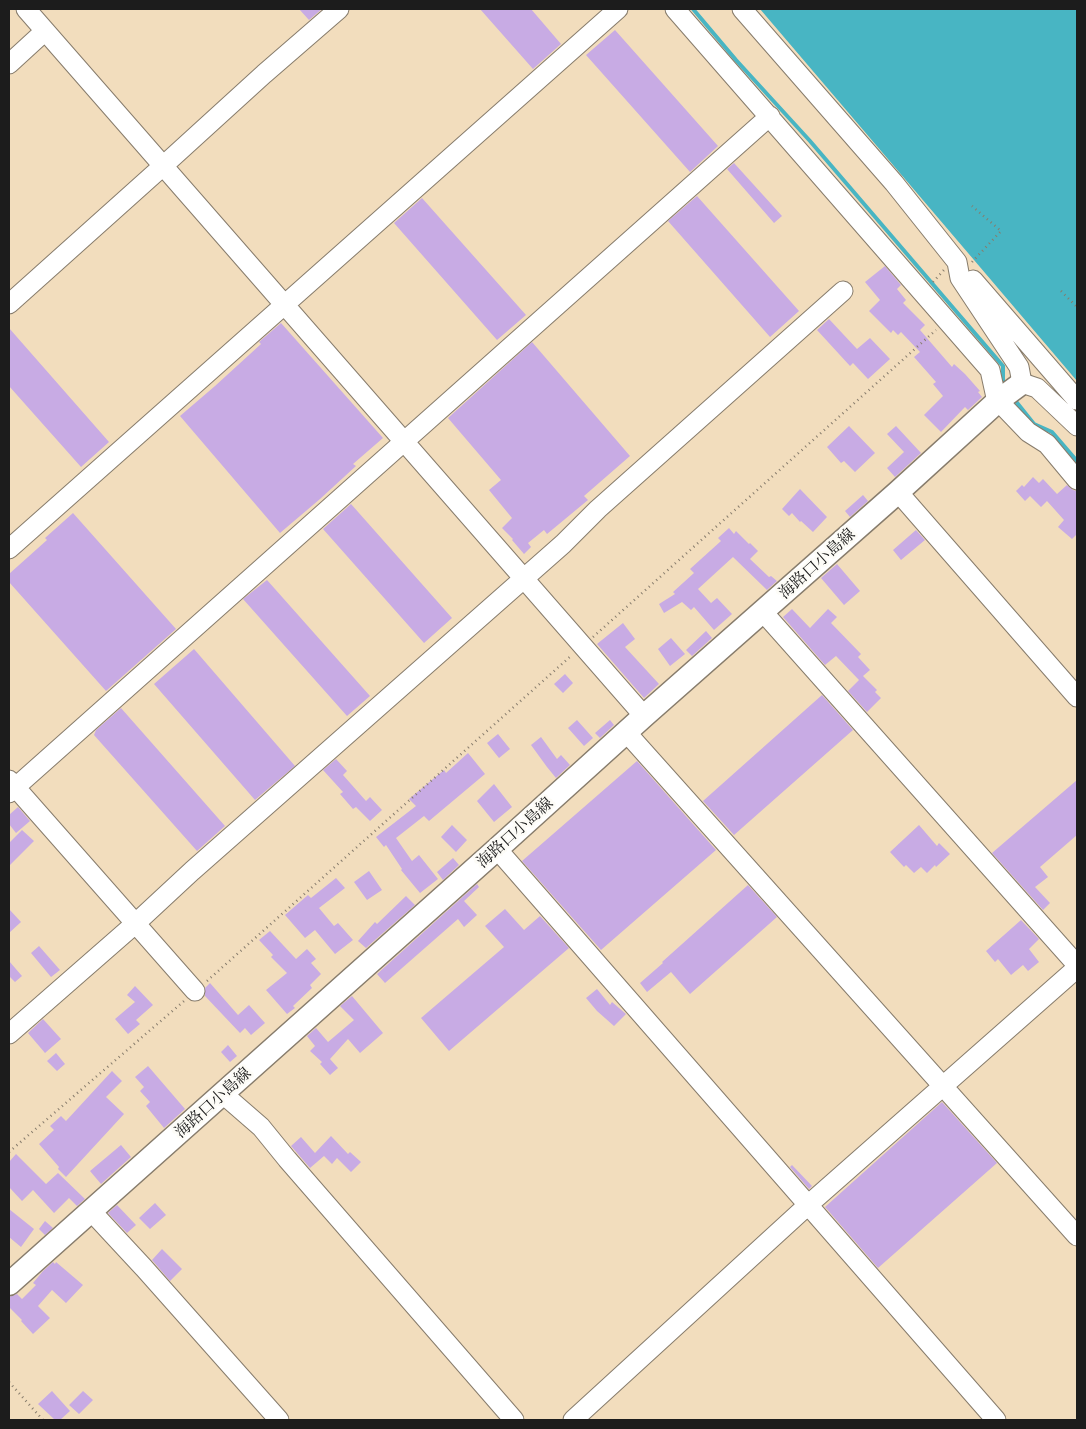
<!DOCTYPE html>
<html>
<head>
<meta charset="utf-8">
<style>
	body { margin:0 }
	#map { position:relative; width:1086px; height:1429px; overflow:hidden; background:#f2ddbd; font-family:"Libre Caslon Text",serif }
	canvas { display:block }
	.frame { position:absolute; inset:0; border:10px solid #1c1c1c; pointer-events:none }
</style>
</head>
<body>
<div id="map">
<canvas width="1086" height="1429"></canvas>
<div class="frame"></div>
</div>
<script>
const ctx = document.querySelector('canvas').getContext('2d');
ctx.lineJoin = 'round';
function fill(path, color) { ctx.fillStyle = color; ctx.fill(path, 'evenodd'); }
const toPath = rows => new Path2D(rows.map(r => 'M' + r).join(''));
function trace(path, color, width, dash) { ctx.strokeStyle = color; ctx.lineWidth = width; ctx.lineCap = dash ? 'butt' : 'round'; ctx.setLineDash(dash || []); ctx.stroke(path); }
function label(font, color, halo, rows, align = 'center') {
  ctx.font = font + ' "Libre Caslon Text","Noto Serif JP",serif'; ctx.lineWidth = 5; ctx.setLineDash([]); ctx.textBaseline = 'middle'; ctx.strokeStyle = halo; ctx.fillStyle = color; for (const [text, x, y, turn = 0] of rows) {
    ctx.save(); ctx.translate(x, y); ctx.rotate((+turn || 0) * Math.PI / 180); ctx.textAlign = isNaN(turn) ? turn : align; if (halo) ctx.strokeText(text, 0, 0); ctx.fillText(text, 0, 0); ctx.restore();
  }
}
const water = toPath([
	[760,9,1077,9,1077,381,974,260]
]);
const stream = toPath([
	[693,9,736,60,810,141,1003,366,1003,386],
	[1014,399,1034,424,1052,432,1077,461]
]);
const building = toPath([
	[299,9,322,9,309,20],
	[480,9,531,9,561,44,533,69],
	[615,30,718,146,690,172,586,55],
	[734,163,782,216,774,223,727,169],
	[697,196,799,311,770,337,668,221],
	[422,198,526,315,497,340,394,223],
	[885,266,901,285,897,289,906,300,903,303,925,325,920,330,952,367,954,364,965,374,980,391,978,392,982,397,968,410,965,407,941,432,924,415,943,396,933,384,936,382,914,357,920,352,901,332,898,335,893,330,891,333,869,311,880,300,865,282],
	[829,319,857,349,870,338,890,359,868,379,853,363,850,366,817,330],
	[281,323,383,438,353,464,356,466,320,499,280,533,180,416,215,386,261,344,259,342],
	[9,328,109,442,81,467,9,386],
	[532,342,630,456,584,496,588,500,547,534,544,530,528,543,531,547,524,554,512,540,513,539,502,528,512,518,489,490,501,480,448,418],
	[849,426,875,453,855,472,844,461,841,463,827,447],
	[896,426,921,453,895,477,887,468,904,452,887,434],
	[1033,477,1039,483,1043,479,1057,494,1067,485,1073,490,1077,491,1077,534,1072,539,1058,527,1064,520,1047,501,1041,507,1030,496,1025,501,1016,491,1022,485,1024,487],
	[800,489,827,517,813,532,801,521,800,522,792,513,789,516,782,509],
	[863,495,868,501,850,517,845,511],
	[351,504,452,618,424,643,323,529],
	[73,513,176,629,106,691,9,582,9,574,47,540,45,538],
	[729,528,734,534,736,531,749,544,750,543,758,551,750,559,769,577,771,576,777,581,767,590,733,557,698,589,711,603,717,598,732,614,714,630,694,607,691,610,682,602,664,613,659,604,675,594,673,592,694,573,690,569,721,541,718,538],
	[916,530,925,540,901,560,893,550],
	[837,564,860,591,844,605,821,578],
	[267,580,370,696,347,716,243,599],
	[792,609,810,628,828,609,837,617,831,623,861,654,858,657,870,670,863,676,877,690,875,692,881,698,867,712,848,691,859,680,836,656,825,665,783,617],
	[623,623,635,639,625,647,659,684,644,698,597,644],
	[706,631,712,638,692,656,686,650],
	[671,638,685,654,670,666,658,649],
	[194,649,295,766,255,800,154,684],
	[565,674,573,683,563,693,554,684],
	[822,695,853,730,734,835,703,801],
	[121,708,225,826,197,851,94,735,96,730],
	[577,720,593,738,584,746,568,728],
	[610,720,614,725,600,738,595,733],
	[498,734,510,749,499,758,487,743],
	[541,737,557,759,561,755,570,765,556,778,547,767,531,745],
	[468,753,485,774,429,821,424,816,396,838,412,861,419,855,438,879,420,893,401,870,402,869,386,845,384,847,376,837,416,806,409,799,444,770,446,773],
	[336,759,347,771,343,775,366,801,370,797,382,810,370,821,356,807,353,809,340,794,343,792,323,770],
	[637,761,716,850,601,950,522,861],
	[1077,780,1077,835,1040,867,1048,877,1035,887,1050,903,1043,910,992,853],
	[494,784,512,807,494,822,477,801],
	[18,807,30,821,16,833,9,824,9,815],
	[452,825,467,840,456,852,441,837],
	[919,825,937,846,939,843,950,854,936,867,935,865,927,873,921,867,914,873,906,865,904,867,890,852],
	[22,830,34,841,9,866,9,843],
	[453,858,459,865,443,880,437,872],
	[369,871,382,890,367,900,354,882],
	[336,878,345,888,319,908,334,926,338,923,353,940,335,954,315,930,305,938,285,915,308,895,311,898],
	[477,884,479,887,464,901,477,915,464,927,458,919,385,983,377,974],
	[748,885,777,917,690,994,671,972,647,992,640,983,663,963,662,962],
	[406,896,415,905,366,948,358,941,375,922,377,924],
	[9,909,21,922,9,933],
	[505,909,524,930,540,916,569,948,449,1051,421,1018,504,947,485,926],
	[1021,920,1039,939,1029,949,1039,962,1028,971,1023,965,1011,975,998,959,995,962,986,951],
	[270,931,296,959,307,949,316,959,311,963,321,974,310,985,312,988,293,1006,295,1008,287,1014,266,990,287,973,271,957,273,955,259,940],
	[39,946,60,970,51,977,31,953],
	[9,961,22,976,15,982,9,976],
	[210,983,238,1015,249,1005,265,1023,251,1035,245,1028,240,1033,205,996,205,988],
	[135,986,153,1005,136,1020,140,1024,128,1034,115,1019,135,1002,127,995],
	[597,989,610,1005,612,1002,626,1014,614,1026,597,1011,586,998],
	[352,996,383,1033,360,1053,348,1039,330,1059,338,1068,330,1075,320,1064,322,1062,310,1051,315,1046,307,1036,316,1028,328,1042,354,1020,340,1006],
	[43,1019,61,1039,45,1053,28,1033],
	[228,1045,237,1056,230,1062,221,1052],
	[56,1053,65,1064,57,1071,47,1061],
	[148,1066,185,1109,164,1128,146,1106,150,1102,140,1091,144,1087,135,1077],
	[112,1071,122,1081,106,1097,124,1114,66,1177,58,1169,59,1167,39,1144,54,1130,50,1126,61,1116,66,1121],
	[942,1102,997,1163,878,1268,825,1207],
	[331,1136,348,1154,350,1152,361,1162,351,1172,337,1158,332,1164,324,1156,310,1168,291,1146,301,1137,315,1153],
	[121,1145,131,1157,101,1184,90,1171],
	[16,1154,46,1184,58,1173,85,1199,77,1206,69,1198,54,1213,33,1190,22,1201,9,1187,9,1162],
	[792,1165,812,1186,809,1189,790,1167],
	[155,1203,166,1215,150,1229,139,1218],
	[117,1205,136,1225,127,1233,108,1213],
	[9,1209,34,1229,21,1247,9,1237],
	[45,1221,53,1228,45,1235,39,1229],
	[162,1249,182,1269,170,1281,152,1260],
	[53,1262,55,1264,56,1262,83,1285,66,1303,52,1290,38,1306,50,1318,33,1334,21,1321,22,1320,9,1307,9,1297,17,1294,22,1299,36,1285,33,1283,43,1271],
	[52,1391,70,1411,60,1420,55,1420,38,1404],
	[83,1391,93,1400,79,1414,69,1405]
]);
const path = toPath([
	[972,262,1001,231,972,206],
	[933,282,944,270],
	[1061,291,1077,307],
	[593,637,936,330],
	[207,981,572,655],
	[9,1152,184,1001],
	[9,1382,43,1420]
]);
const minor = toPath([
	[26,9,644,716],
	[675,9,990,370,997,402,1005,408,1028,432,1047,444,1077,480],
	[742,9,894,183,957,262,960,278,1019,367,1022,383,1037,388,1077,426],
	[9,64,45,31],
	[973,280,1077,400],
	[9,304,163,166,264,74,339,9],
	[898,492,1077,697],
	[9,549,618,9],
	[763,612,1077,965],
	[626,732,1077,1236],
	[9,780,195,991],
	[9,793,770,116],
	[497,849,996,1420],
	[9,1034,136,923,192,871,563,544,598,509,843,291],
	[223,1094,261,1127,287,1159,514,1420],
	[92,1212,144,1268,279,1420],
	[573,1420,808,1205,1077,968]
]);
const major = toPath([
	[9,1284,497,849,644,716,898,492,999,400,1022,383]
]);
const streetNames = [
	["海路口小島線",817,564,-42],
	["海路口小島線",515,833,-42],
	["海路口小島線",213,1103,-42]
];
fill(water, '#48b5c3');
trace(stream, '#48b5c3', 4);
fill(building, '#c8abe4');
trace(minor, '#877c6c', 21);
trace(major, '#877c6c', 25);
trace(path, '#877c6c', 2.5, [1, 4]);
trace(minor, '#fff', 19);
trace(major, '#fff', 22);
label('16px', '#1c1c1c', '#fdfcf7', streetNames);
</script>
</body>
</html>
